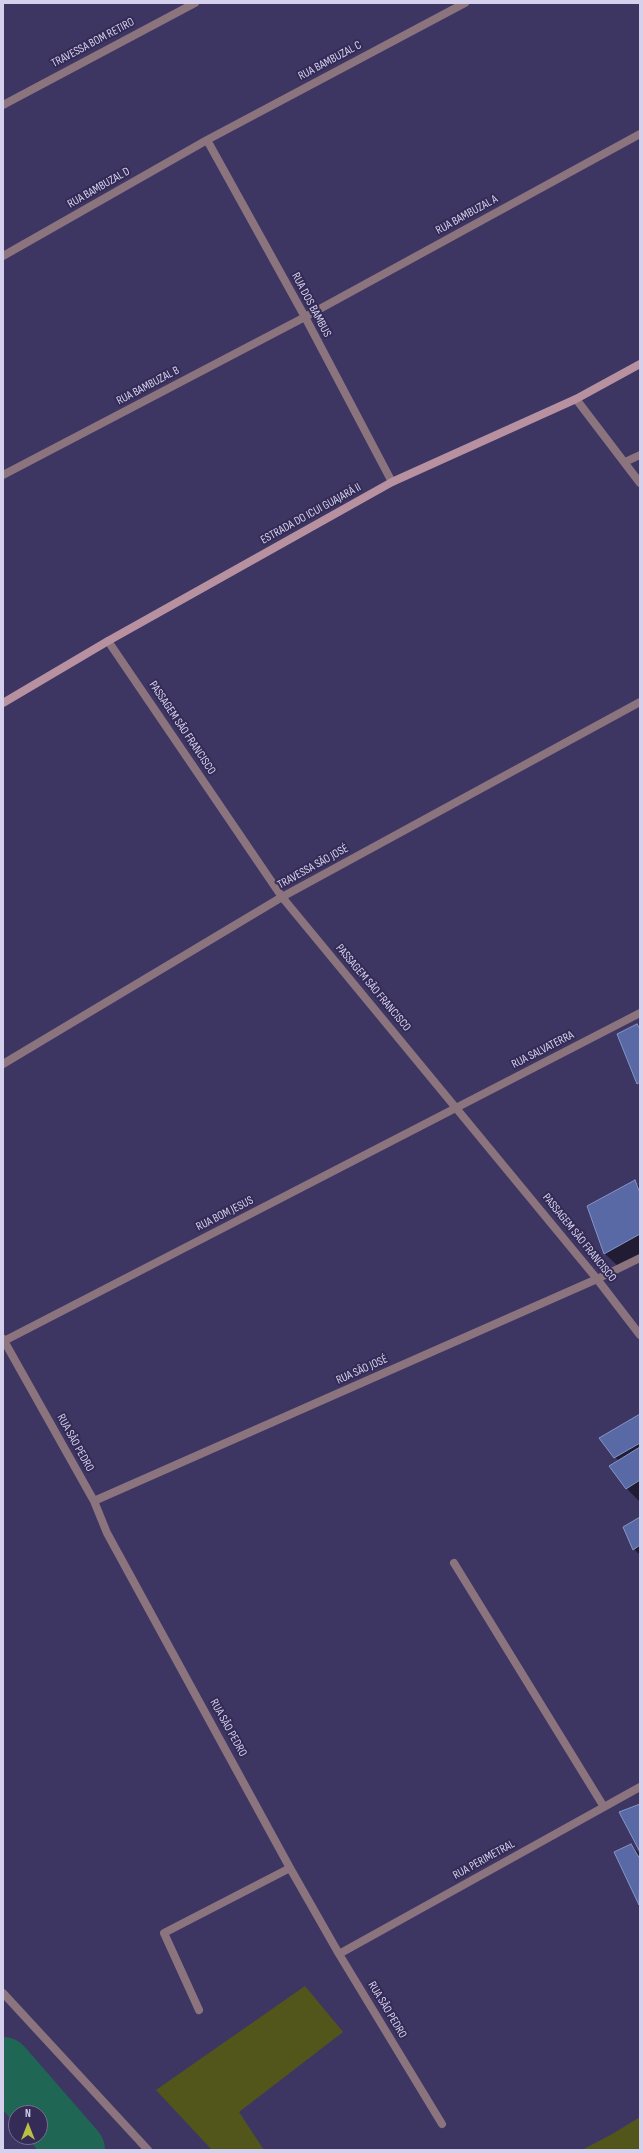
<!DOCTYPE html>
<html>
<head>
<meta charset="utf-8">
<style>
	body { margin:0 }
	#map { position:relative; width:643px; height:2153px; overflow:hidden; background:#3e3662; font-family:"Sofia Sans Condensed",sans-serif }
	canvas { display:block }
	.frame { position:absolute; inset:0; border:4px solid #d5d1ed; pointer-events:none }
	.north { position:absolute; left:8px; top:2105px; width:40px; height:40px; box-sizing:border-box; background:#342b56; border:1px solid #746d92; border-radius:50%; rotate:0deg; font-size:11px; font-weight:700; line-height:16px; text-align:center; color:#d5d1ed }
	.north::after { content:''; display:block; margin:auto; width:14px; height:18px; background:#bbc045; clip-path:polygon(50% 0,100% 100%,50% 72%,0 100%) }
</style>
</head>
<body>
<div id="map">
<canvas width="643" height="2153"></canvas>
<div class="frame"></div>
<div class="north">N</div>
</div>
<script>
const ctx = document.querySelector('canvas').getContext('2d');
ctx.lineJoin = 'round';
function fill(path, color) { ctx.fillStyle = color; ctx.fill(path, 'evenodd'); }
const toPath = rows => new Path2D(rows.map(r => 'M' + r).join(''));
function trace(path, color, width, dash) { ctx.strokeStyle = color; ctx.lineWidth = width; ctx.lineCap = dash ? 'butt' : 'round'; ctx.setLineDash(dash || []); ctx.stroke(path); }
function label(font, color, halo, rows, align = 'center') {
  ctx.font = font + ' "Sofia Sans Condensed",sans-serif'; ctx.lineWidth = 4; ctx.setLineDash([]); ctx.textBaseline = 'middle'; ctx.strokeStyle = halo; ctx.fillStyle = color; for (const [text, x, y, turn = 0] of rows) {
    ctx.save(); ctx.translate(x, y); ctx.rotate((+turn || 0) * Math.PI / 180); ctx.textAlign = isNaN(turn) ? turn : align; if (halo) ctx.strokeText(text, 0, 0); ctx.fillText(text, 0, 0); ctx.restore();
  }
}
const green = toPath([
	[305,1986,343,2032,239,2112,264,2150,212,2150,156,2090],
	[640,2117,640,2150,582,2150,614,2133]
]);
const shadow = toPath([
	[635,1182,640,1187,640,1256,619,1267,605,1254,588,1207],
	[640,1415,640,1502,626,1488,619,1461,615,1457],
	[640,1518,640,1555,634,1549],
	[631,1845,640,1854,640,1905,616,1852]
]);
const river = toPath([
	[3,2066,76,2150]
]);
const building = toPath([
	[637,1024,640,1029,640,1082,637,1084,617,1034,637,1024],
	[635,1180,640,1193,640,1234,604,1254,587,1206,635,1180],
	[640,1414,640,1443,614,1458,599,1438,640,1414],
	[640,1447,640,1480,626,1489,609,1466,640,1447],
	[640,1517,640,1545,633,1550,623,1527,640,1517],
	[640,1804,640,1852,619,1812,640,1804],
	[631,1844,640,1859,639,1905,614,1852,631,1844]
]);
const street = toPath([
	[3,105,195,3],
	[207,140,305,317,392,482],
	[3,256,207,140,465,3],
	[576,399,640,483],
	[625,462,640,455],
	[3,475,305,317,640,134],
	[108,641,282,897,597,1279,640,1335],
	[3,1064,282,897,640,702],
	[3,1339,94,1501,107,1533,290,1868,339,1954,442,2124],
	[4,1341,640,1013],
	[94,1501,597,1279,640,1258],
	[454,1563,604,1807],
	[339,1954,640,1787],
	[3,1993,148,2150],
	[199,2010,164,1933,290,1868]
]);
const secondary = toPath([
	[3,703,108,641,392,482,576,399,640,364]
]);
const streetNames = [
	["TRAVESSA BOM RETIRO",93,43,-28],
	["RUA BAMBUZAL C",330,61,-28],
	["RUA BAMBUZAL D",99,188,-30],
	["RUA BAMBUZAL A",467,215,-29],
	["RUA DOS BAMBUS",311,305,62],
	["RUA BAMBUZAL B",148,386,-28],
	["ESTRADA DO ICUI GUAJARÁ II",311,514,-29],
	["PASSAGEM SÃO FRANCISCO",182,728,56],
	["TRAVESSA SÃO JOSÉ",313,867,-29],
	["PASSAGEM SÃO FRANCISCO",373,988,50],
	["RUA SALVATERRA",543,1050,-27],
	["RUA BOM JESUS",225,1214,-27],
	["PASSAGEM SÃO FRANCISCO",579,1238,51],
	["RUA SÃO JOSÉ",362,1370,-24],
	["RUA SÃO PEDRO",75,1443,61],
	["RUA SÃO PEDRO",228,1728,61],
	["RUA PERIMETRAL",484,1860,-29],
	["RUA SÃO PEDRO",387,2010,59]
];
fill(green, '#53561b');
fill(shadow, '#0007');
trace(river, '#1f6754', 58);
fill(building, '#5969a5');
trace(building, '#8695c6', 1);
trace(street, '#8c747e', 8);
trace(secondary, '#b891a1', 8);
label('12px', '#d5d1ed', '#342b56', streetNames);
</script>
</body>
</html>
